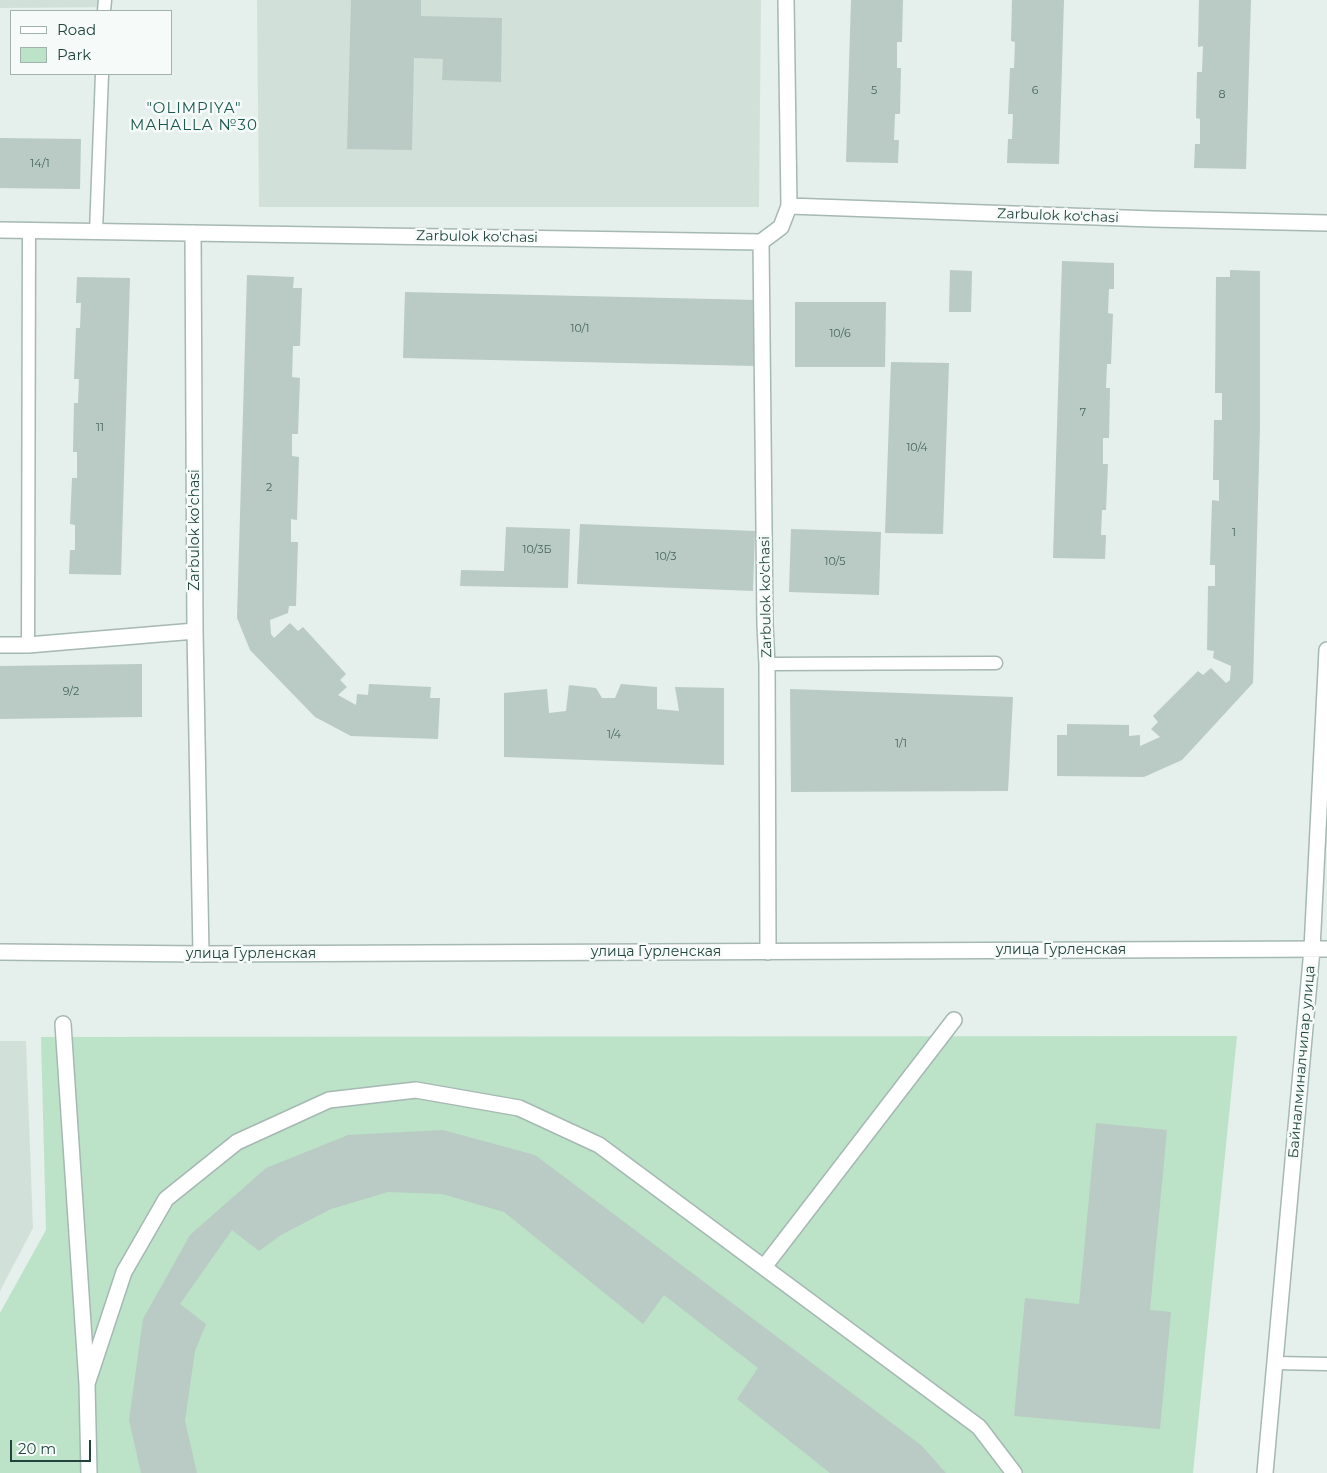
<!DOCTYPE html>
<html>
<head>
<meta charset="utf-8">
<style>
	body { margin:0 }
	#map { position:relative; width:1327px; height:1473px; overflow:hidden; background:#e5efeb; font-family:Montserrat,sans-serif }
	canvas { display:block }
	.legend { position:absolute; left:10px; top:10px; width:162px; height:65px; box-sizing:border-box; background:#f6fbf9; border:1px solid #a1b2ae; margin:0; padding:6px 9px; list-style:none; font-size:15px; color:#21443d }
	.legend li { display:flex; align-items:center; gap:10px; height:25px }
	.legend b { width:25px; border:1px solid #a1b2ae }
	.scale { position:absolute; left:10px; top:1440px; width:81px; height:22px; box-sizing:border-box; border:2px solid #21443d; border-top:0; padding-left:6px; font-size:15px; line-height:18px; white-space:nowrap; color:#21443d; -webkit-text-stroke:4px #f6fbf9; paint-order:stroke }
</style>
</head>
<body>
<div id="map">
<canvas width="1327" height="1473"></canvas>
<ul class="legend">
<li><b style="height:6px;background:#fff"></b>Road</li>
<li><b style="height:14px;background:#bce2c8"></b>Park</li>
</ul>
<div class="scale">20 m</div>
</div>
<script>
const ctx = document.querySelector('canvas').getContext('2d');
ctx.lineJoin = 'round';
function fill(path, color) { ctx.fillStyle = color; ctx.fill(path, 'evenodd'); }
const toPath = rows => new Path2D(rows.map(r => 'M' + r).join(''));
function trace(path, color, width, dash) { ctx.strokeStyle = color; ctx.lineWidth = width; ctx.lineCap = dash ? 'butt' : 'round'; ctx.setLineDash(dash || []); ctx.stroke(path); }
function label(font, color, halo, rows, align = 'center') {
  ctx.font = font + ' Montserrat,sans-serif'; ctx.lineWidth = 5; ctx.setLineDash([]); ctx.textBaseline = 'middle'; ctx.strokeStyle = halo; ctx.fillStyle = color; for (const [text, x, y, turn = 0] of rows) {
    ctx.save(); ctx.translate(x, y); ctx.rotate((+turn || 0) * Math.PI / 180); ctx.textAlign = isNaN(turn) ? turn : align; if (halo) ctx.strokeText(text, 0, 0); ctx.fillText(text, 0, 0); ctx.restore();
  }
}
const built = toPath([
	[0,0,112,0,112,7,0,8],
	[257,0,761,0,759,207,259,207],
	[0,1041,26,1041,33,1228,0,1291]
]);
const green = toPath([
	[1237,1036,1193,1473,0,1473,0,1313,46,1230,41,1037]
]);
const building = toPath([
	[351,0,421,0,421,16,502,18,501,82,442,80,443,59,414,58,412,150,347,149],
	[851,0,903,0,902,42,897,42,897,68,901,68,900,114,895,114,894,140,899,140,898,163,846,162],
	[1012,0,1064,0,1059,164,1007,163,1008,139,1012,139,1013,114,1008,114,1010,68,1014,68,1015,42,1011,41],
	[1199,0,1251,0,1246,169,1194,168,1195,144,1200,144,1200,119,1196,118,1197,72,1202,72,1203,46,1198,47],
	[0,138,81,139,80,189,0,188],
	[1062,261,1114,263,1114,289,1109,289,1108,313,1113,314,1111,364,1107,364,1106,388,1110,388,1109,438,1103,438,1103,464,1108,464,1106,510,1102,510,1101,535,1106,535,1105,559,1053,558],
	[950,270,972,271,971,312,949,312],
	[1230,270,1260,271,1260,426,1253,683,1182,760,1144,777,1057,776,1057,735,1067,735,1067,724,1129,725,1129,736,1140,735,1140,746,1160,737,1151,729,1158,722,1153,716,1198,671,1203,675,1211,668,1226,683,1230,680,1231,666,1213,658,1214,651,1207,650,1208,586,1215,586,1215,565,1210,565,1212,500,1219,501,1219,480,1213,480,1214,420,1222,420,1222,393,1215,393,1216,277,1230,277],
	[247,275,294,277,293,288,302,288,300,346,293,346,292,377,300,378,298,434,292,434,292,456,299,457,297,520,291,519,291,542,298,542,296,606,289,606,288,613,270,620,271,634,274,638,290,623,298,631,303,627,346,674,340,680,347,687,338,695,356,705,357,694,368,695,369,684,431,687,430,698,440,698,438,739,351,736,315,717,250,650,237,618],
	[77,277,130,278,121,575,69,574,70,550,75,550,75,525,70,524,72,478,77,478,77,452,73,452,74,403,78,403,79,379,74,379,76,328,80,328,81,303,76,303],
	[405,292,757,300,755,366,403,358],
	[795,302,886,302,885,367,795,367],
	[891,362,949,363,943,534,885,533],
	[580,524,755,531,753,591,577,584],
	[506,527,570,529,568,588,460,586,461,570,504,571],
	[791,529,881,532,879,595,789,592],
	[142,664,142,717,0,719,0,666],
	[621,684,657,687,657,709,679,711,675,687,724,688,724,765,504,757,504,693,547,689,549,713,566,711,569,685,596,688,602,698,615,698],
	[790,689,1013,697,1008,791,791,792],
	[1096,1123,1167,1130,1150,1310,1171,1312,1160,1429,1014,1416,1025,1298,1079,1304],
	[443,1130,535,1155,921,1445,946,1473,830,1473,737,1399,758,1368,664,1295,643,1324,504,1212,442,1194,388,1192,331,1209,281,1235,259,1251,232,1230,180,1304,206,1324,195,1351,185,1421,197,1473,141,1473,129,1420,143,1319,190,1235,266,1168,348,1135]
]);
const service = toPath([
	[104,11,105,0],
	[96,232,102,74],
	[28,645,29,231],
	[767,664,996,663],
	[1275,1363,1327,1364]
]);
const pedestrian = toPath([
	[63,1024,87,1384,89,1473],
	[764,1267,954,1020],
	[87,1384,124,1272,166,1199,237,1142,329,1100,416,1090,519,1108,599,1145,979,1427,1014,1473]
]);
const minor = toPath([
	[789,206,1152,219,1327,223],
	[0,230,761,242,781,227,789,206,786,0],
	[761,242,765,625,767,664,768,952],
	[195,631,201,954],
	[0,645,28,645,195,631,193,233]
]);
const tertiary = toPath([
	[0,952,201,954,1327,949],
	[1265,1473,1312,949,1327,650]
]);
const numberNames = [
	["5",874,91],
	["6",1035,91],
	["8",1222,95],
	["14/1",40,164],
	["10/1",580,329],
	["10/6",840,334],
	["7",1083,413],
	["11",100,428],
	["10/4",917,448],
	["2",269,488],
	["1",1234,533],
	["10/3Б",537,550],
	["10/3",666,557],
	["10/5",835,562],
	["9/2",71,692],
	["1/4",614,735],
	["1/1",901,744]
];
const streetNames = [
	["Zarbulok ko'chasi",1058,216,2],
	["Zarbulok ko'chasi",477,237,1],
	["Zarbulok ko'chasi",195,530,-90],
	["Zarbulok ko'chasi",766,597,-91],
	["улица Гурленская",1061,950],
	["улица Гурленская",656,952],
	["улица Гурленская",251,954],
	["Байналминалчилар улица",1302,1062,-85]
];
const neighbourhoodNames = [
	["\"OLIMPIYA\"",194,109],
	["MAHALLA №30",194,126]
];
fill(built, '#d2e0da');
fill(green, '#bce2c8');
fill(building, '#b9cbc4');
trace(service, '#a6b8b3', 15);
trace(pedestrian, '#a6b8b3', 18);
trace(minor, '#a6b8b3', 18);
trace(tertiary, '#a6b8b3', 18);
trace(service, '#fff', 12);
trace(pedestrian, '#fff', 15);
trace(minor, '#fff', 15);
trace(tertiary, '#fff', 15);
label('11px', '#47665f', null, numberNames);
label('14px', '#21443d', '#f6fbf9', streetNames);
ctx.letterSpacing = '1px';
label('15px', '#1a584d', '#f6fbf9', neighbourhoodNames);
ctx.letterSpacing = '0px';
</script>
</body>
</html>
